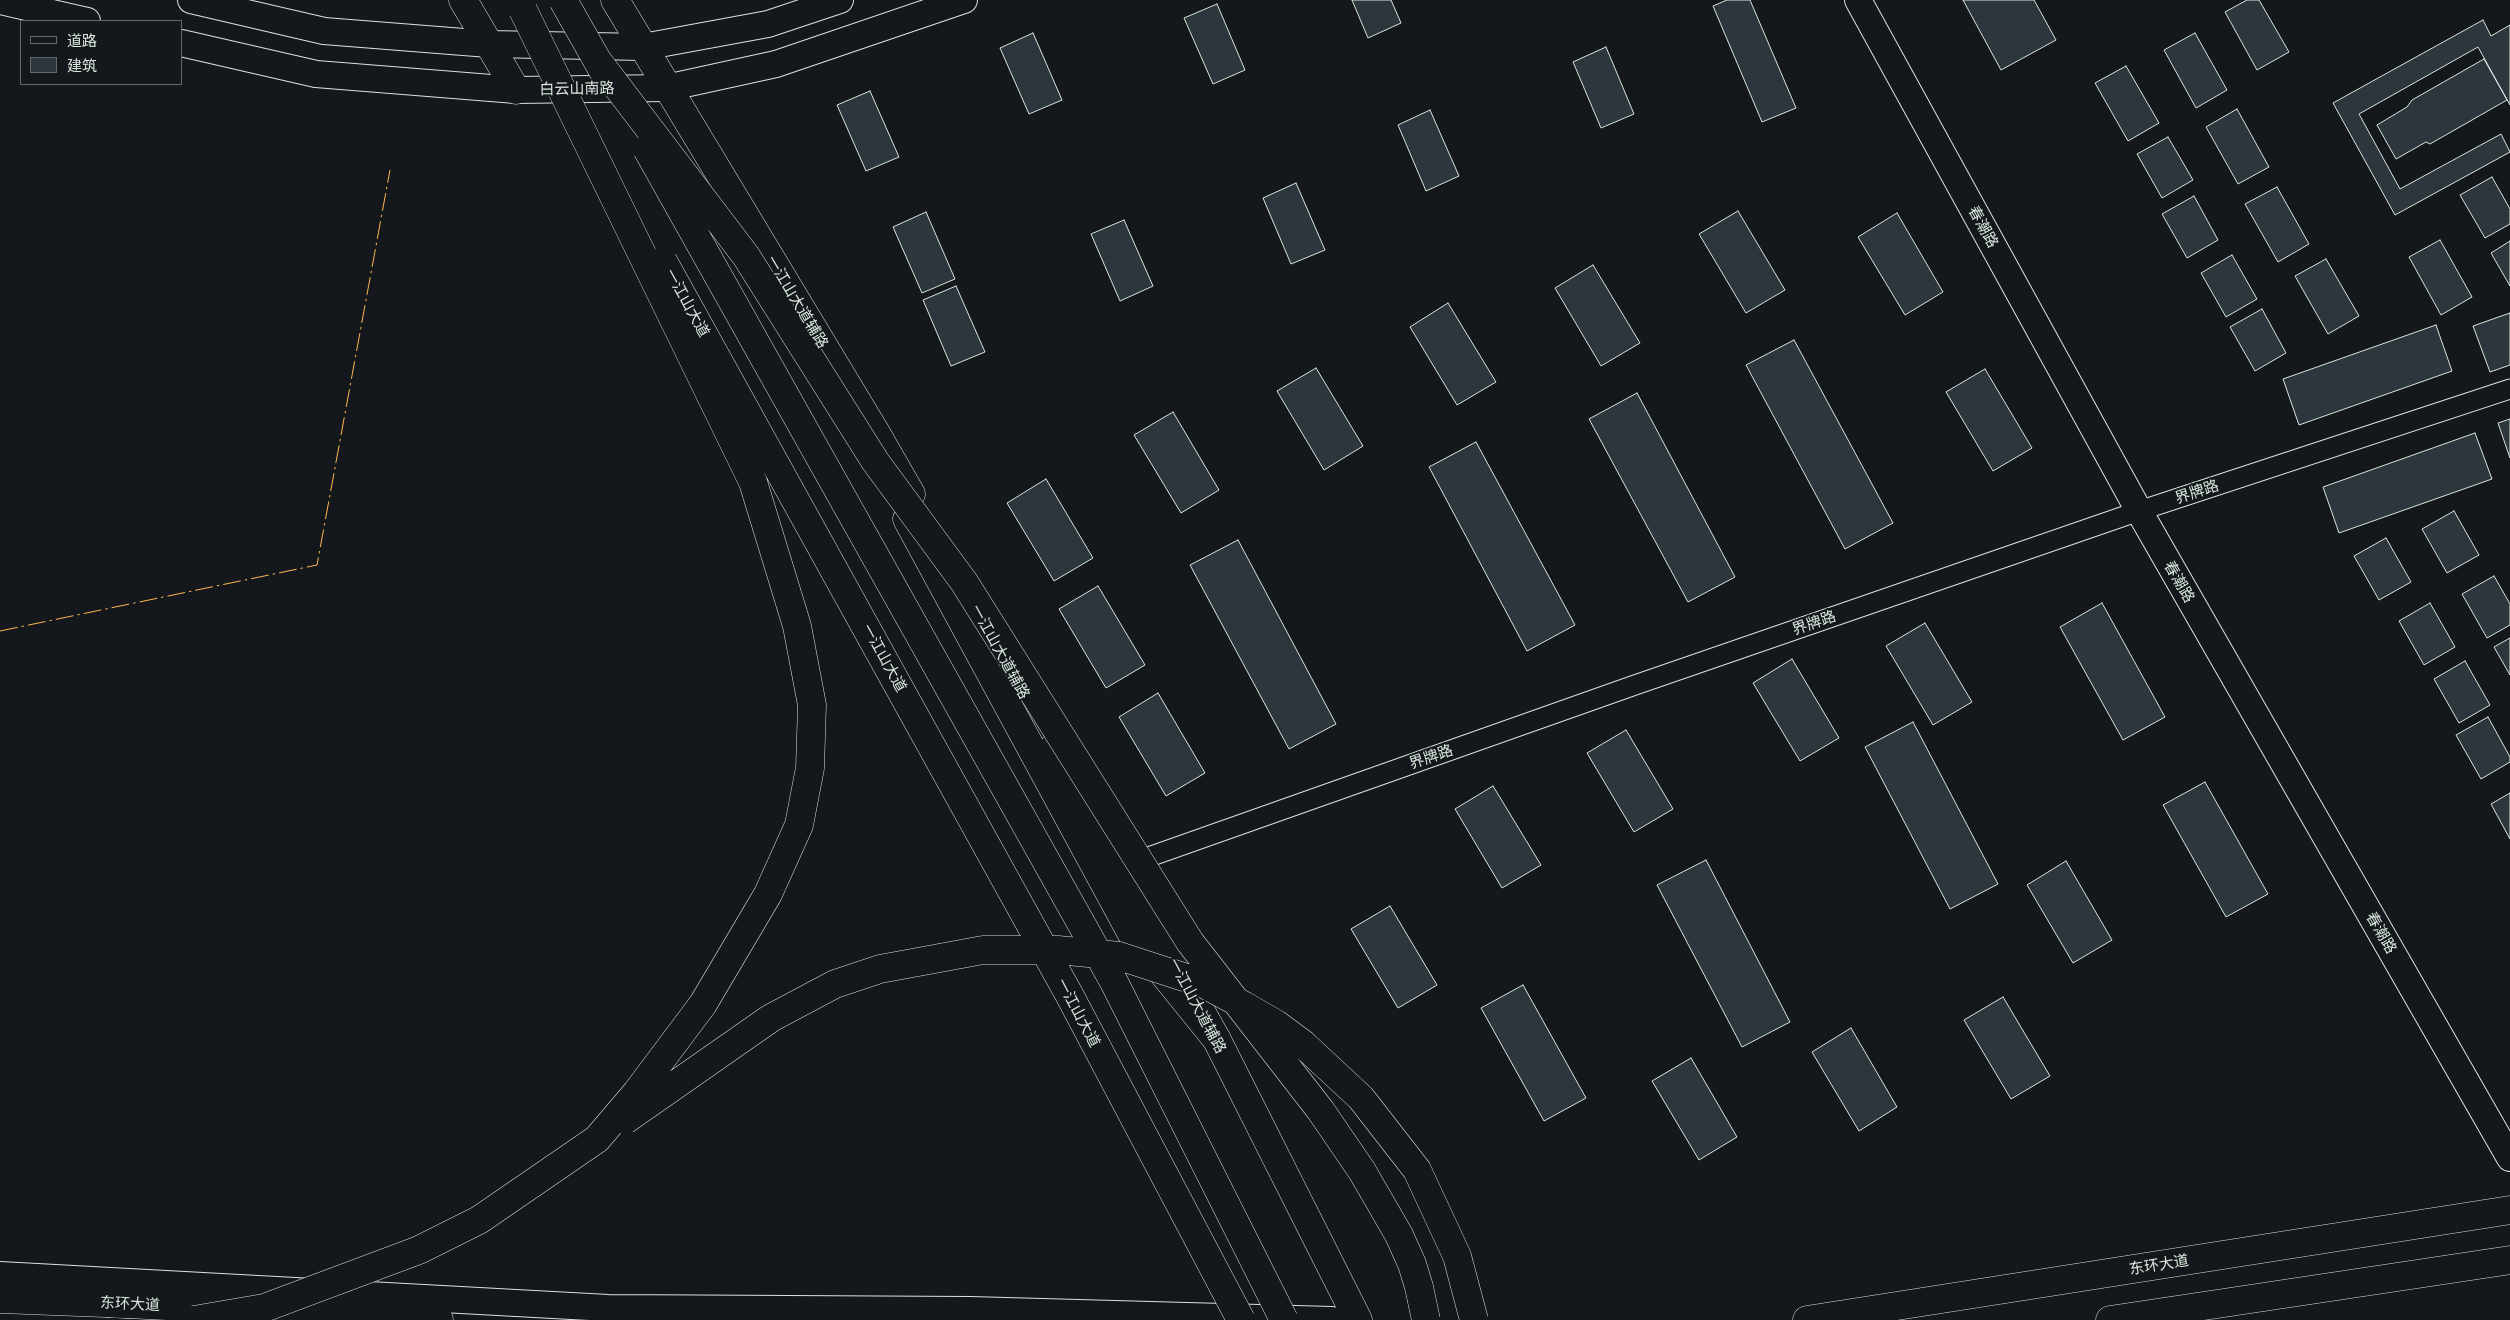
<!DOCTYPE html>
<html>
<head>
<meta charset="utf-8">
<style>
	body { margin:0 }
	#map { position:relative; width:2510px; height:1320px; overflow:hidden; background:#14181c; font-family:"Asap Condensed","Noto Sans SC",sans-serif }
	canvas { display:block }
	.legend { position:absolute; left:20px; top:20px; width:162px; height:65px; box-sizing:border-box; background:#14181c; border:1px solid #626a69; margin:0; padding:6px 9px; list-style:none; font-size:15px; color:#d8e6dc }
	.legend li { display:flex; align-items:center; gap:10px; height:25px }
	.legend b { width:25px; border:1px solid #626a69 }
</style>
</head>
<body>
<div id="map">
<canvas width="2510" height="1320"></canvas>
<ul class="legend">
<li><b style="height:6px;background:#14181c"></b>道路</li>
<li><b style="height:14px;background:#2c363c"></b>建筑</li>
</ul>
</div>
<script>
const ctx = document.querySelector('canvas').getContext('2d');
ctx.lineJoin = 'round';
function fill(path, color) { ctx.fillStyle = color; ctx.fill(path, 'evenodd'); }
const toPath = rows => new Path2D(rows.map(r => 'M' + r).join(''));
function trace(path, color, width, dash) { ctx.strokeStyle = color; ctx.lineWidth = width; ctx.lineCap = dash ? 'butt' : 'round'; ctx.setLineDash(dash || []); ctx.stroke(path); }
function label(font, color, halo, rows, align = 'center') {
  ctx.font = font + ' "Asap Condensed","Noto Sans SC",sans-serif'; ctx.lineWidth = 4; ctx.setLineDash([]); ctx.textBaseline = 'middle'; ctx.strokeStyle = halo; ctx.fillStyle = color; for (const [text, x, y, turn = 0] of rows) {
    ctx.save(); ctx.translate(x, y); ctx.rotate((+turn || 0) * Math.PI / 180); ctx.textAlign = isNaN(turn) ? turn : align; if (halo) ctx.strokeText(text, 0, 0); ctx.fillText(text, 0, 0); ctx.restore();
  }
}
const building = toPath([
	[1352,0,1391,0,1401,23,1368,38,1352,0],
	[1727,0,1750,0,1796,108,1762,122,1713,6,1727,0],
	[1963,0,2034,0,2056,40,2001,70,1963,0],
	[2247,0,2259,0,2289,52,2257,70,2225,12,2247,0],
	[1217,4,1245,70,1213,84,1184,18,1217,4],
	[2483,20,2491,36,2510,25,2510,105,2478,47,2359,114,2400,189,2501,134,2510,152,2395,215,2333,103,2483,20],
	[1033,33,1062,100,1029,114,1000,48,1033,33],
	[2195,33,2227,90,2196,108,2164,50,2195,33],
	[1606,47,1634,114,1601,128,1573,62,1606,47],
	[2484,59,2507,100,2430,144,2426,142,2396,159,2377,125,2407,107,2412,100,2484,59],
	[2126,66,2159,123,2128,141,2095,83,2126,66],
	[870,91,899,157,866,171,837,105,870,91],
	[2237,109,2269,167,2238,184,2206,127,2237,109],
	[1430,110,1459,176,1426,191,1398,125,1430,110],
	[2168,137,2193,180,2162,198,2137,154,2168,137],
	[2492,177,2510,209,2510,224,2485,238,2460,195,2492,177],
	[1296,183,1325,250,1291,264,1263,198,1296,183],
	[2277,187,2309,244,2278,262,2245,204,2277,187],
	[2194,196,2218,240,2187,258,2162,214,2194,196],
	[1738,211,1785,290,1746,313,1699,234,1738,211],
	[926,212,955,279,922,293,893,227,926,212],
	[1897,213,1943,292,1905,315,1858,237,1897,213],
	[1124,220,1153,286,1120,301,1091,234,1124,220],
	[2440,240,2472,297,2441,315,2409,257,2440,240],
	[2510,241,2510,286,2491,253,2510,241],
	[2232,255,2257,299,2226,317,2201,273,2232,255],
	[2326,259,2359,316,2328,334,2295,276,2326,259],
	[1593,265,1640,343,1601,366,1555,288,1593,265],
	[956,286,985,352,951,366,923,300,956,286],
	[1448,303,1496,382,1457,405,1410,327,1448,303],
	[2262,309,2286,353,2255,371,2230,327,2262,309],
	[2510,313,2510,365,2490,372,2473,326,2510,313],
	[2436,325,2452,371,2299,425,2283,379,2436,325],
	[1794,340,1893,523,1845,549,1746,365,1794,340],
	[1316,368,1363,446,1324,470,1277,391,1316,368],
	[1985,369,2032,448,1993,471,1946,392,1985,369],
	[1637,393,1735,577,1688,602,1589,419,1637,393],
	[1173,412,1219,490,1181,513,1134,435,1173,412],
	[2510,419,2510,458,2498,423,2510,419],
	[2475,433,2492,479,2339,533,2323,487,2475,433],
	[1476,442,1575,625,1527,651,1429,467,1476,442],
	[1046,479,1093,558,1054,581,1007,503,1046,479],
	[2454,511,2479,555,2447,573,2422,529,2454,511],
	[2386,538,2411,582,2379,600,2354,556,2386,538],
	[1238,540,1336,724,1289,749,1190,565,1238,540],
	[2494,576,2510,604,2510,625,2487,638,2462,594,2494,576],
	[1098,586,1145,665,1106,688,1059,609,1098,586],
	[2102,603,2165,717,2123,740,2060,627,2102,603],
	[2430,603,2455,647,2424,665,2399,621,2430,603],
	[1925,623,1972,702,1933,725,1886,646,1925,623],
	[2510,638,2510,675,2494,647,2510,638],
	[1792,659,1839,738,1800,761,1753,683,1792,659],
	[2465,661,2490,705,2459,723,2434,679,2465,661],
	[1158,693,1205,773,1166,796,1119,717,1158,693],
	[2488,717,2510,757,2510,762,2481,779,2456,735,2488,717],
	[1913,722,1998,884,1950,909,1865,747,1913,722],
	[1626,730,1673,809,1634,832,1587,753,1626,730],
	[2205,782,2268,894,2226,917,2163,805,2205,782],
	[1493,786,1541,865,1502,888,1455,809,1493,786],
	[2510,793,2510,839,2491,804,2510,793],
	[1706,860,1790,1022,1742,1047,1657,885,1706,860],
	[2066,861,2112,940,2073,963,2027,885,2066,861],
	[1390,906,1437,985,1398,1008,1351,929,1390,906],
	[1523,985,1586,1098,1544,1121,1481,1008,1523,985],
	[2003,997,2050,1076,2011,1099,1964,1020,2003,997],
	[1851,1028,1897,1107,1859,1131,1812,1052,1851,1028],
	[1691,1058,1737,1137,1699,1160,1652,1081,1691,1058]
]);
const street = toPath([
	[1129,864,1635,685,2139,511,2510,389]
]);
const secondary = toPath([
	[191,0,324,31,489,44,643,47,768,24,840,0],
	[1858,0,2139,511,2510,1158],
	[0,1,87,21],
	[181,43,316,74,516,90,666,88,776,64,964,0],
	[0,1275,608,1308,970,1310,1332,1320]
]);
const primary = toPath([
	[463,0,516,90],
	[615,0,876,433,911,494],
	[1054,747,1217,1040,1358,1320],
	[108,1303,439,1320],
	[1807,1320,2510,1210],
	[2110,1320,2510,1260]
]);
const highway = toPath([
	[907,519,1133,936,1217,1040],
	[0,1299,131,1304]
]);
const highwayBridge = toPath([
	[563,0,606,76],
	[597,60,746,256,875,461,964,582,1190,942,1321,1111,1362,1171,1399,1235,1412,1264,1419,1287,1426,1320],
	[647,149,1114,982,1284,1320],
	[663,261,1071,998,1241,1320],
	[625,1120,771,1018,835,984,880,969,983,950,1058,950,1119,956,1202,983,1243,1005,1276,1024,1303,1044,1361,1098,1417,1170,1457,1256,1474,1320],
	[194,1320,264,1308,419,1250,479,1220,597,1139,637,1092,703,1004,768,894,799,825,810,768,812,705,797,626,753,482,523,10]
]);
const power = toPath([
	[0,631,317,565,390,170]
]);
const streetNames = [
	["白云山南路",577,89,-1],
	["春潮路",1983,227,61],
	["一江山大道辅路",797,302,59],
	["一江山大道",687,303,61],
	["界牌路",2197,492,-18],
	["春潮路",2179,582,60],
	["界牌路",1814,623,-19],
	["一江山大道辅路",1000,652,61],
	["一江山大道",884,658,61],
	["界牌路",1431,757,-19],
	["春潮路",2381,933,60],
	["一江山大道辅路",1197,1006,62],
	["一江山大道",1078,1013,62],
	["东环大道",2159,1265,-9],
	["东环大道",130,1304,3]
];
fill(building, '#2c363c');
trace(building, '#d8e6dc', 1);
trace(street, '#d8e6dc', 21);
trace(secondary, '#d8e6dc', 28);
trace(primary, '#d8e6dc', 29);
trace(highway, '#d8e6dc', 29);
trace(street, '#14181c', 19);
trace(secondary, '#14181c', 26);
trace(primary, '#14181c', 28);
trace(highway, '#14181c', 28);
trace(highwayBridge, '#d8e6dc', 29, []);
trace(highwayBridge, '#14181c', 28);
trace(power, '#ffb74d', 1, [18, 4, 2.5, 4]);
label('15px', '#d8e6dc', '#14181c', streetNames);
</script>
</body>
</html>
